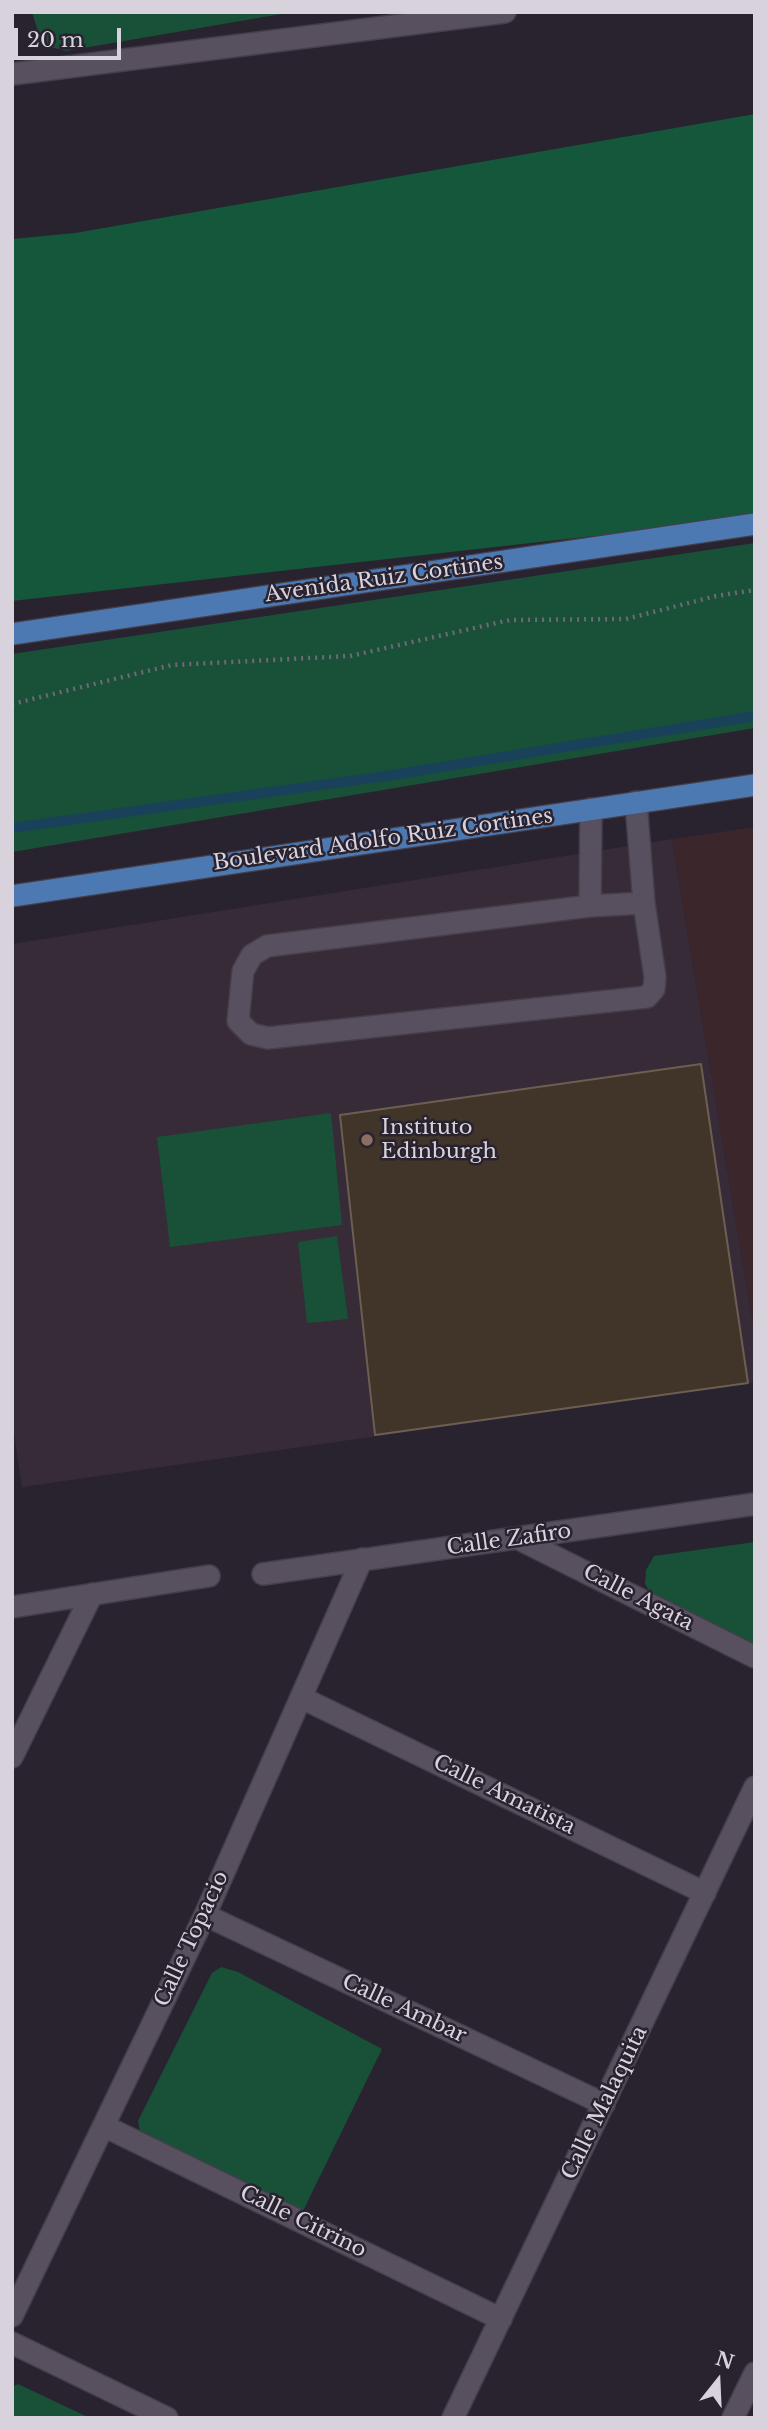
<!DOCTYPE html>
<html>
<head>
<meta charset="utf-8">
<style>
	body { margin:0 }
	#map { position:relative; width:767px; height:2430px; overflow:hidden; background:#29222f; font-family:"Libre Baskerville",serif }
	canvas { display:block }
	.frame { position:absolute; inset:0; border:14px solid #d7d2db; pointer-events:none }
	.north { position:absolute; left:683px; top:2346px; width:70px; height:70px; -webkit-text-stroke:5px #29222f; paint-order:stroke; rotate:18deg; font-size:19px; font-weight:700; line-height:28px; text-align:center; color:#d7d2db }
	.north::after { content:''; display:block; margin:auto; width:24px; height:32px; background:#d7d2db; clip-path:polygon(50% 0,100% 100%,50% 72%,0 100%) }
	.scale { position:absolute; left:14px; top:28px; width:107px; height:32px; box-sizing:border-box; border:4px solid #d7d2db; border-top:0; padding-left:9px; font-size:21px; line-height:24px; white-space:nowrap; color:#d7d2db; -webkit-text-stroke:5px #29222f; paint-order:stroke }
</style>
</head>
<body>
<div id="map">
<canvas width="767" height="2430"></canvas>
<div class="frame"></div>
<div class="north">N</div>
<div class="scale">20 m</div>
</div>
<script>
const ctx = document.querySelector('canvas').getContext('2d');
ctx.lineJoin = 'round';
function fill(path, color) { ctx.fillStyle = color; ctx.fill(path, 'evenodd'); }
const toPath = rows => new Path2D(rows.map(r => 'M' + r).join(''));
function trace(path, color, width, dash) { ctx.strokeStyle = color; ctx.lineWidth = width; ctx.lineCap = dash ? 'butt' : 'round'; ctx.setLineDash(dash || []); ctx.stroke(path); }
function label(font, color, halo, rows, align = 'center') {
  ctx.font = font + ' "Libre Baskerville",serif'; ctx.lineWidth = 5; ctx.setLineDash([]); ctx.textBaseline = 'middle'; ctx.strokeStyle = halo; ctx.fillStyle = color; for (const [text, x, y, turn = 0] of rows) {
    ctx.save(); ctx.translate(x, y); ctx.rotate((+turn || 0) * Math.PI / 180); ctx.textAlign = isNaN(turn) ? turn : align; if (halo) ctx.strokeText(text, 0, 0); ctx.fillText(text, 0, 0); ctx.restore();
  }
}
const commercial = toPath([
	[755,827,755,1335,672,839]
]);
const education = toPath([
	[672,839,755,1335,755,1382,22,1487,12,1419,12,944]
]);
const green = toPath([
	[32,12,293,12,66,51,51,47,38,32],
	[755,543,755,728,12,852,12,654],
	[331,1113,342,1225,170,1247,157,1137],
	[337,1236,348,1319,307,1323,298,1242],
	[755,1542,755,1644,652,1596,645,1584,646,1570,654,1556],
	[221,1967,238,1972,382,2049,303,2211,140,2132,138,2121,212,1973],
	[18,2384,90,2418,12,2418,12,2387]
]);
const forest = toPath([
	[755,114,755,518,12,601,12,239,75,233]
]);
const stream = toPath([
	[12,828,386,776,755,716]
]);
const building = toPath([
	[701,1064,748,1383,375,1435,340,1115,701,1064]
]);
const path = toPath([
	[12,704,172,665,350,656,510,620,626,619,716,596,755,590]
]);
const minor = toPath([
	[12,74,505,12],
	[591,809,590,906,267,946,252,955,243,971,238,1021,251,1034,268,1038,647,997,654,989,655,977,644,903,636,802],
	[590,906,644,903],
	[521,1540,755,1657],
	[263,1574,755,1504],
	[12,1607,209,1576],
	[302,1698,705,1893],
	[12,1757,92,1594],
	[205,1915,604,2104],
	[104,2126,501,2319],
	[12,2316,205,1915,362,1559],
	[12,2343,167,2418],
	[453,2418,755,1787],
	[733,2418,755,2373]
]);
const major = toPath([
	[12,634,755,524],
	[12,896,755,785]
]);
const markers = [
	[367,1140,7,"#8d6e63"]
];
const streetNames = [
	["Avenida Ruiz Cortines",384,579,-8],
	["Boulevard Adolfo Ruiz Cortines",383,840,-8],
	["Calle Zafiro",509,1540,-8],
	["Calle Agata",638,1598,27],
	["Calle Amatista",504,1795,26],
	["Calle Topacio",192,1939,-65],
	["Calle Ambar",404,2009,25],
	["Calle Malaquita",605,2103,-64],
	["Calle Citrino",303,2222,26]
];
const poiNames = [
	["Instituto",381,1128],
	["Edinburgh",381,1152]
];
fill(commercial, '#3a262b');
fill(education, '#372b38');
fill(green, '#185137');
fill(forest, '#14573a');
trace(stream, '#19425a', 10);
fill(building, '#41352a');
trace(building, '#6c5e52', 2);
trace(minor, '#443f4a', 24);
trace(major, '#443f4a', 24);
trace(path, '#6f6975', 4.5, [2, 5]);
trace(minor, '#58505f', 21);
trace(major, '#4d79b2', 21);
for (const [x, y, r, color] of markers) { const dot = new Path2D(); dot.arc(x, y, r, 0, 2 * Math.PI); ctx.fillStyle = color; ctx.fill(dot); trace(dot, '#29222f', 2.5); }
label('21px', '#d7d2db', '#29222f', streetNames);
label('21px', '#d7d2db', '#29222f', poiNames, 'left');
</script>
</body>
</html>
